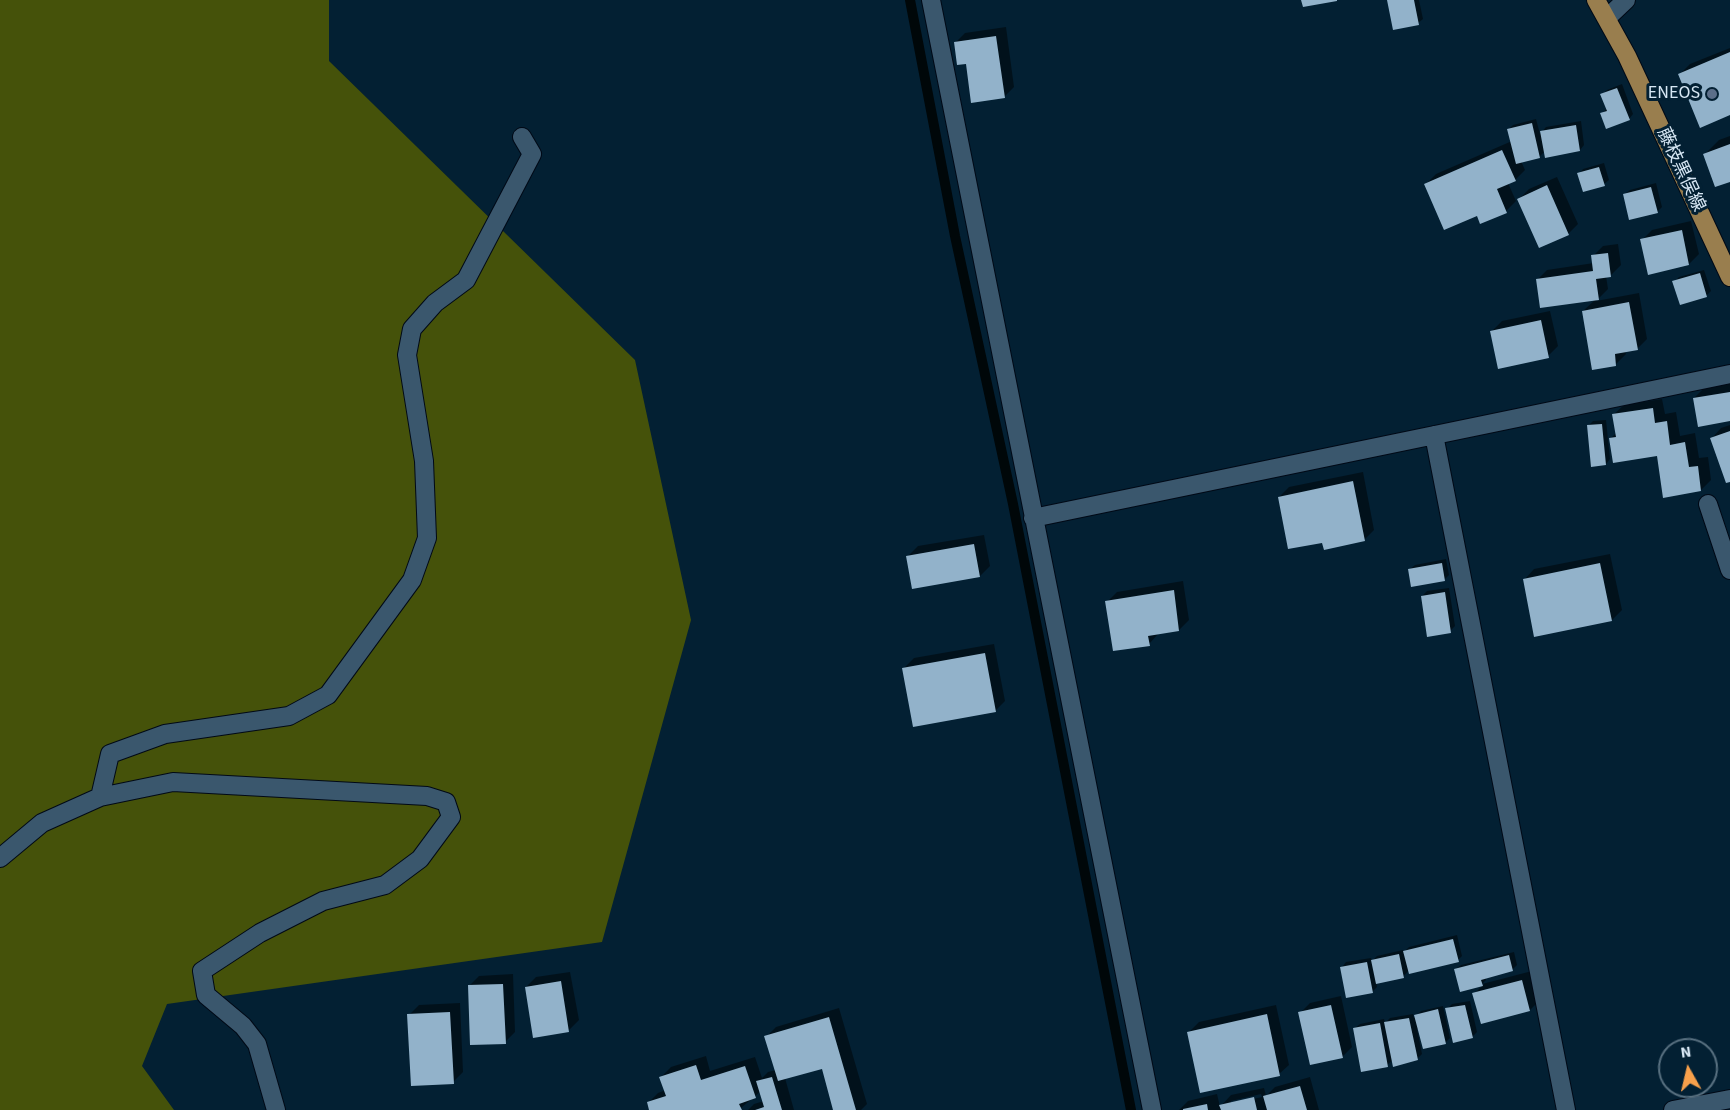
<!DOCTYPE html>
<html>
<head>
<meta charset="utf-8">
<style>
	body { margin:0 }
	#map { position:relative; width:1730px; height:1110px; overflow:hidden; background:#032033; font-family:"Source Sans 3",sans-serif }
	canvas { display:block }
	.north { position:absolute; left:1658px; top:1038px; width:60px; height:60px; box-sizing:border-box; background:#032033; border:2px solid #587080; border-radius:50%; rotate:352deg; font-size:16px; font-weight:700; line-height:24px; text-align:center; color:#d7e7f4 }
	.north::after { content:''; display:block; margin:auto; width:21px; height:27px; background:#f8a04b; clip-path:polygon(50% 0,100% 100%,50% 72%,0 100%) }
</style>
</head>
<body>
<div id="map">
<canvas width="1730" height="1110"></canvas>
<div class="north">N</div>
</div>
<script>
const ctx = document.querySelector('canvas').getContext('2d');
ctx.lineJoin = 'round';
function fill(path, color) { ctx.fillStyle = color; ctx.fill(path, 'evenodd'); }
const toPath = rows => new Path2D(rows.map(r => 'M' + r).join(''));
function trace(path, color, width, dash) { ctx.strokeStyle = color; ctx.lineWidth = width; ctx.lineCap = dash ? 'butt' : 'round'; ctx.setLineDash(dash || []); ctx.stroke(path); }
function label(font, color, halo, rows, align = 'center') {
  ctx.font = font + ' "Source Sans 3","Noto Sans JP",sans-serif'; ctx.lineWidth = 6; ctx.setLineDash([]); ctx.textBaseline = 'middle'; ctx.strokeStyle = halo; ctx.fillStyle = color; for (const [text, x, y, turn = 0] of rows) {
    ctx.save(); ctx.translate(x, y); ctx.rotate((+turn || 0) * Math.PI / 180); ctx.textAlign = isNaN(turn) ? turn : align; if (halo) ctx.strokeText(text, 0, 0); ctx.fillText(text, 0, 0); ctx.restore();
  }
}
const forest = toPath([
	[0,0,329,0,329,61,635,360,691,620,602,942,167,1004,142,1066,174,1110,0,1110]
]);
const shadow = toPath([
	[1389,0,1419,0,1423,19,1418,23],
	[1006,27,1014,87,1004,97,967,62,955,43,965,33],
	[1730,48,1730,114,1680,74,1690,64],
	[1622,84,1633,114,1629,119,1602,114,1607,108,1602,95,1607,90],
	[1536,119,1540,134,1546,127,1581,121,1584,145,1580,150,1545,151,1539,157,1521,161,1525,170,1515,180,1508,183,1516,201,1506,211,1481,222,1478,214,1426,184,1436,174,1512,141,1509,129,1513,125],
	[1730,136,1730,181,1705,154,1719,140],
	[1604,163,1609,180,1604,184,1579,174,1583,169],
	[1557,177,1578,224,1568,234,1519,199,1529,189],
	[1656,183,1662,207,1657,212,1625,194,1630,190],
	[1691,221,1699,254,1689,264,1642,240,1652,230],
	[1618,244,1621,265,1611,275,1606,276,1608,289,1596,301,1639,293,1647,339,1637,349,1625,351,1626,354,1616,364,1583,311,1596,299,1537,280,1547,270,1594,263,1593,256,1603,246],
	[1704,270,1711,291,1706,296,1674,282,1679,277],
	[1550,311,1558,346,1548,356,1492,331,1502,321],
	[1730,384,1730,420,1694,398,1704,388],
	[1662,399,1665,414,1676,412,1680,436,1695,433,1699,458,1708,457,1711,480,1701,490,1658,454,1611,438,1617,432,1614,414,1624,405],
	[1606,420,1610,459,1606,464,1588,426,1593,421],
	[1730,425,1730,481,1712,438,1721,428],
	[1363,472,1374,530,1364,540,1324,541,1279,497,1289,487],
	[984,535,990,566,980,576,908,556,918,546],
	[1610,554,1622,610,1612,620,1536,635,1525,579,1534,569],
	[1446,559,1449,575,1445,579,1410,569,1415,565],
	[1183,581,1189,620,1179,630,1159,633,1149,644,1107,602,1117,592],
	[1449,588,1455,626,1450,631,1422,596,1427,591],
	[994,644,1005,701,995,711,904,668,914,658],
	[1457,935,1462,956,1458,960,1409,970,1403,977,1376,982,1377,987,1372,992,1342,967,1346,962,1371,958,1372,961,1377,956,1403,950,1404,952,1409,947],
	[1514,952,1517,965,1513,969,1486,977,1486,980,1482,984,1532,971,1540,1000,1530,1010,1482,1022,1474,994,1484,984,1461,990,1456,969,1461,965],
	[570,972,579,1020,569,1030,526,987,536,977],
	[513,974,515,1032,505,1042,469,986,479,976],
	[1341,996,1352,1047,1342,1057,1300,1013,1310,1003],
	[1470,1001,1477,1032,1472,1037,1447,1009,1452,1004],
	[460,1003,463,1072,453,1082,409,1015,419,1005],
	[1276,1005,1289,1065,1279,1074,1189,1032,1199,1022],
	[1443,1006,1450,1038,1446,1042,1424,1047,1419,1029,1417,1029,1422,1054,1417,1059,1393,1060,1387,1065,1355,1028,1360,1024,1384,1019,1385,1023,1390,1018,1413,1014,1414,1018,1421,1011],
	[839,1008,867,1104,861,1110,835,1110,823,1067,785,1078,794,1110,748,1110,754,1104,764,1101,761,1091,741,1108,736,1110,651,1110,648,1103,658,1093,666,1090,661,1077,671,1067,706,1056,710,1071,755,1057,762,1078,768,1072,776,1070,766,1037,776,1027],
	[1310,1077,1319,1110,1179,1110,1188,1101,1217,1094,1220,1107,1231,1095,1264,1088,1266,1096,1275,1087],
	[1261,1094,1262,1097,1231,1104,1231,1101]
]);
const stream = toPath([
	[910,0,955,236,1013,504,1131,1110]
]);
const building = toPath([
	[1301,0,1337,0,1337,1,1303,7],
	[1387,0,1414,0,1419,25,1393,30],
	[996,36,1005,98,971,103,966,64,957,65,954,42],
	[1730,52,1730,115,1700,128,1678,74],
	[1617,88,1630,120,1606,129,1600,113,1607,111,1600,94],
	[1532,123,1540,158,1516,164,1507,129],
	[1576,125,1580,151,1545,158,1540,131],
	[1730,144,1730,182,1715,187,1703,154],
	[1502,150,1516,181,1497,189,1507,213,1480,224,1477,216,1444,230,1424,184],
	[1599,167,1605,186,1583,192,1577,173],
	[1547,185,1569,235,1539,248,1517,199],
	[1651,187,1658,213,1629,220,1623,194],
	[1682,230,1689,265,1648,275,1640,239],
	[1608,253,1611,277,1596,279,1599,300,1540,308,1536,279,1593,271,1591,255],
	[1700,273,1707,297,1680,305,1672,281],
	[1629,302,1638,350,1615,354,1616,366,1592,370,1582,311],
	[1541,320,1549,358,1498,369,1490,331],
	[1730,392,1730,421,1698,427,1693,398],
	[1653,408,1655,423,1667,421,1670,445,1685,442,1689,467,1698,466,1701,491,1663,498,1657,456,1613,463,1609,438,1616,437,1612,414],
	[1602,424,1606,465,1591,467,1587,425],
	[1730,431,1730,482,1726,483,1710,438],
	[1353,481,1365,541,1324,550,1322,543,1288,549,1278,497],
	[974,544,980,577,912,589,906,556],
	[1442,563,1445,581,1411,587,1408,569],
	[1600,563,1612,621,1534,637,1523,579],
	[1174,590,1179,631,1148,636,1150,646,1113,651,1105,601],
	[1445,592,1451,633,1427,637,1421,596],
	[985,653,996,712,913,727,902,668],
	[1453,939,1459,962,1409,974,1403,951],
	[1399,954,1404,978,1376,984,1371,960],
	[1509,955,1513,971,1481,980,1483,986,1460,992,1454,969],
	[1367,962,1373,993,1346,998,1340,967],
	[1522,980,1530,1011,1481,1024,1472,993],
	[561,981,569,1032,533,1038,525,987],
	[503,984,506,1044,470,1045,468,985],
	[1331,1005,1343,1058,1310,1065,1298,1012],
	[1465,1005,1473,1038,1453,1043,1445,1008],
	[1438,1009,1446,1044,1423,1049,1414,1015],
	[450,1012,454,1084,411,1086,407,1014],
	[1267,1014,1280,1076,1200,1093,1187,1032],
	[829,1017,856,1110,833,1110,822,1069,778,1081,764,1036],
	[1409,1018,1418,1060,1393,1067,1384,1022],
	[1380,1023,1388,1067,1361,1072,1353,1028],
	[696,1065,701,1080,745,1066,756,1098,739,1104,742,1110,649,1110,647,1102,666,1096,659,1077],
	[772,1077,782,1110,755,1110,764,1107,756,1081],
	[1300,1086,1307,1110,1267,1110,1263,1096],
	[1254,1097,1257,1110,1221,1110,1219,1105],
	[1207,1104,1208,1110,1183,1110,1183,1109]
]);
const street = toPath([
	[931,0,1152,1110],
	[1607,18,1626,0],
	[1434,435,1566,1110],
	[1708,504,1730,570],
	[1033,518,1730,374],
	[100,797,173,782,427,796,446,802,451,817,420,859,385,885,323,901,260,933,202,971,206,995,243,1026,257,1044,276,1110],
	[0,858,42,823,100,797,110,754,165,734,289,716,328,695,412,580,427,538,424,461,407,355,412,329,435,303,466,280,532,154,522,137],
	[1673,1110,1730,1099]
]);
const primary = toPath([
	[1596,0,1627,56,1730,277]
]);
const markers = [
	[1712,94,6,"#5c6f8a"]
];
const poiNames = [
	["ENEOS",1700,94]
];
const streetNames = [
	["藤枝黒俣線",1680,170,65]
];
fill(forest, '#45520a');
fill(shadow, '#0007');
trace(stream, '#000709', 10);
fill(building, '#92b2ca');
trace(street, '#000916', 20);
trace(primary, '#000916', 20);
trace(street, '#3a576d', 18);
trace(primary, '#997e4e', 18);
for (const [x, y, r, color] of markers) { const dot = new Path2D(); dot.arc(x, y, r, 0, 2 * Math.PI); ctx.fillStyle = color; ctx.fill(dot); trace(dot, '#032033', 2); }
label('18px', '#d7e7f4', '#032033', poiNames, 'right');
label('18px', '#d7e7f4', '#032033', streetNames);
</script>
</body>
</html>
